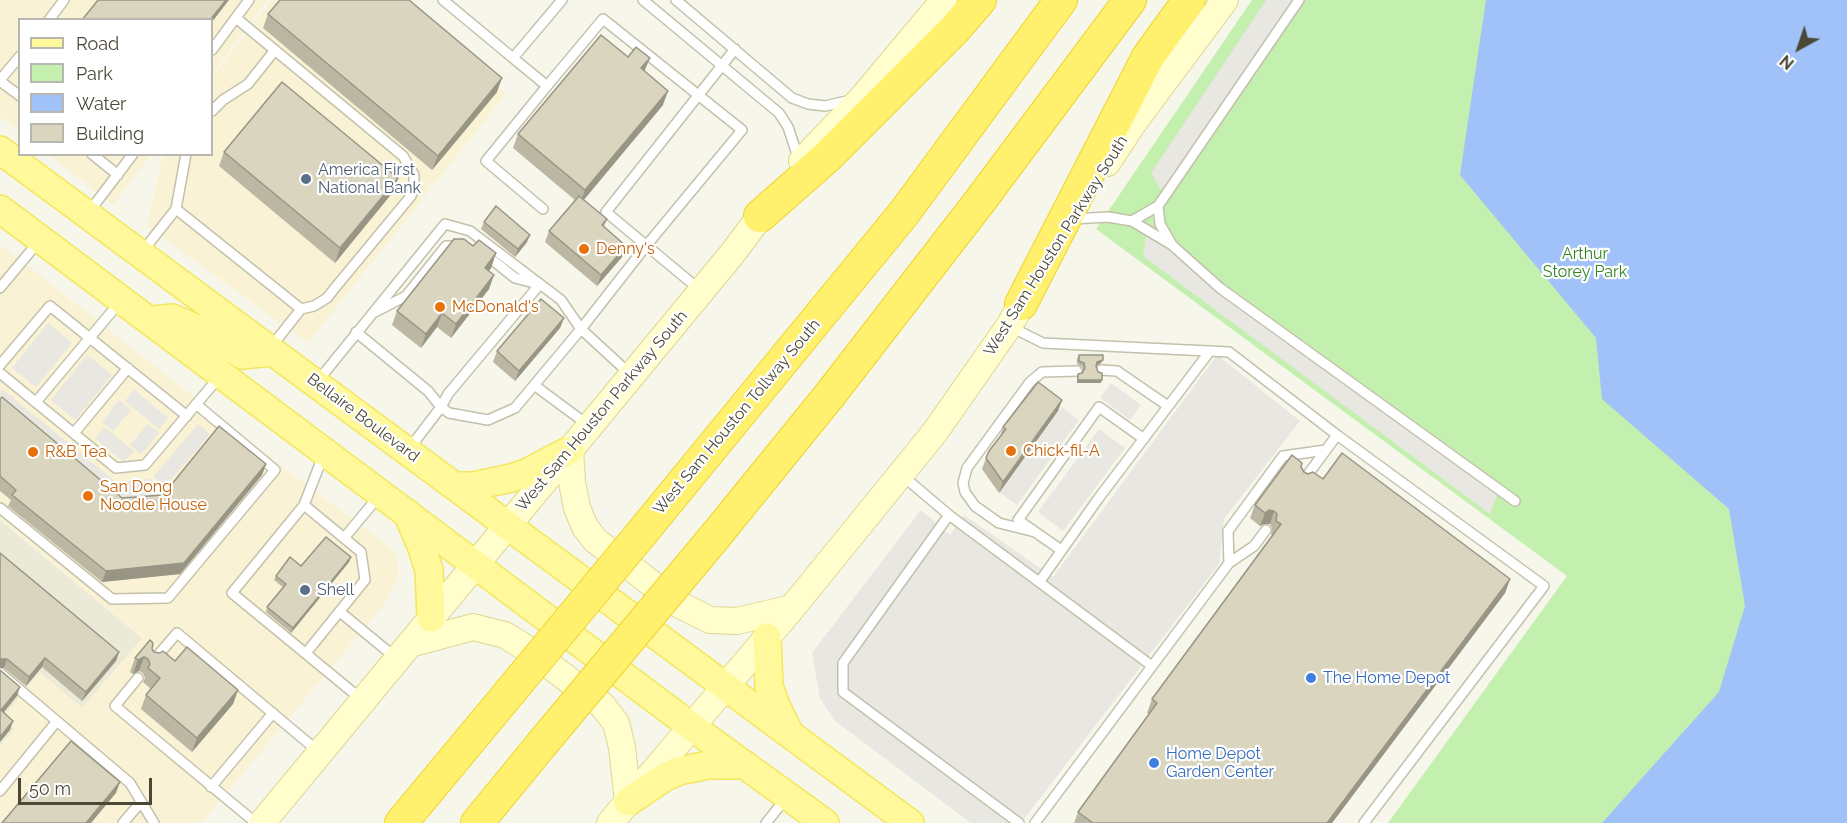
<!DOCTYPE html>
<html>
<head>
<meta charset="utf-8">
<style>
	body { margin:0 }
	#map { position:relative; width:1847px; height:823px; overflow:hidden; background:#f7f6ea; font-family:Raleway,sans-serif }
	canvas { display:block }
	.legend { position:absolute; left:18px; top:18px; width:195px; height:138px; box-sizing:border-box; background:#fff; border:2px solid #b7b6af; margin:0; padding:8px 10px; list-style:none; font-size:18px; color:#4c4837 }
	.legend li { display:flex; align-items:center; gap:12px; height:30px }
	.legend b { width:30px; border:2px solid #b7b6af }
	.north { position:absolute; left:1769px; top:18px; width:60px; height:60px; -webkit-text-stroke:4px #fff; paint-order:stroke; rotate:220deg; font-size:16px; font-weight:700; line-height:24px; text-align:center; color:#4c4837 }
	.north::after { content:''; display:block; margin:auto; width:21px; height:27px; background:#4c4837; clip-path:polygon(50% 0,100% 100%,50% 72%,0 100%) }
	.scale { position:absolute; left:18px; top:778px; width:134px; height:27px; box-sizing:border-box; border:3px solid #4c4837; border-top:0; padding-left:8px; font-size:18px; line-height:21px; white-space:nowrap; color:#4c4837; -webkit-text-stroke:4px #fff; paint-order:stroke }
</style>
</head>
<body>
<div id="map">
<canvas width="1847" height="823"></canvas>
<ul class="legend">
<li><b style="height:8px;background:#fff99b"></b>Road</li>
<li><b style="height:16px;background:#c3efaf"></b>Park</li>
<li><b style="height:16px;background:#a1c1f9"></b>Water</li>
<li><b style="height:16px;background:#dad5be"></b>Building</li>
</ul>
<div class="north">N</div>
<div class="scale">50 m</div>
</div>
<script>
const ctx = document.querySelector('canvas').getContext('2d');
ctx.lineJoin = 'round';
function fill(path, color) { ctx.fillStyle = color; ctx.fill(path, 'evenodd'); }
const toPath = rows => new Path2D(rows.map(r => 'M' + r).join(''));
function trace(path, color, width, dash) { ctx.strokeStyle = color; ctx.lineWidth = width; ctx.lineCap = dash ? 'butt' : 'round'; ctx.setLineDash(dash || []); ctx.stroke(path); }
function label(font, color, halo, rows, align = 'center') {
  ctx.font = font + ' Raleway,sans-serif'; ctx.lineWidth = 4.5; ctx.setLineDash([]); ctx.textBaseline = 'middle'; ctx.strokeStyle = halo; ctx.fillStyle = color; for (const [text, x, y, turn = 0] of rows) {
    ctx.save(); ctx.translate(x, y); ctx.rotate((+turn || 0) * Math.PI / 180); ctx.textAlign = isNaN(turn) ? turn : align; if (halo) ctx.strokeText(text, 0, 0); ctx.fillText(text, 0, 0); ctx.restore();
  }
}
const residential = toPath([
	[0,520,143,639,82,708,40,673,3,718,15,729,0,746]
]);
const commercial = toPath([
	[0,0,267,0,212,74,212,20,20,20,19,131,0,116],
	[272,0,395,0,506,94,308,343,147,226,163,155,212,154,212,77],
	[49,155,151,155,113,205],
	[0,244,284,468,384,543,397,556,399,576,385,603,202,823,0,823,0,746,14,729,2,718,40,672,82,708,142,638,0,519]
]);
const green = toPath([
	[1252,0,1847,0,1847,823,1388,823,1567,576,1096,229]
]);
const parking = toPath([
	[1266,0,1299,0,1165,196,1151,173],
	[1147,230,1220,288,1499,490,1490,514,1143,256],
	[48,323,72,343,36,387,12,368],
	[87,355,112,375,75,420,51,400],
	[1217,355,1300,421,1224,519,1219,564,1021,823,971,823,834,720,820,698,812,653,921,510,950,535,964,515,1053,577],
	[1111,383,1141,405,1130,420,1100,398],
	[1,388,117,483,107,495,0,407],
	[134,390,168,418,159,429,125,401],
	[119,400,131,410,113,431,102,422],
	[1062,407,1079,420,1017,505,999,492],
	[148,424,159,433,141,454,130,445],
	[198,424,210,434,165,487,153,477],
	[104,427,134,451,124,462,95,439],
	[1099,429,1125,448,1063,531,1038,512],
	[152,479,154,496,119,499,118,482]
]);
const water = toPath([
	[1486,0,1847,0,1847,823,1602,823,1719,692,1745,606,1729,509,1602,399,1596,338,1460,175]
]);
const service = toPath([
	[443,0,513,58,562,0],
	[643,0,779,113,788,127,799,160],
	[676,0,792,98,808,104,825,106,851,100],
	[236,18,403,156,414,175,414,186,411,196,334,289,327,298,314,306,301,309,271,347],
	[49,20,64,0],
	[212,50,249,0],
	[513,58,547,86,603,19,742,130,646,246,581,329,631,375],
	[0,80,20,56],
	[0,81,20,96],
	[212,111,223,100,248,84,275,50],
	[92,154,118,175],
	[1158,206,1160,224,1171,243],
	[176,209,301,309],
	[543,209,486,161,547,86],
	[89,212,133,154],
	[1072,219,1108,217,1132,221,1172,245,1220,288,1515,501],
	[1132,221,1158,206,1299,0],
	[142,252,176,209,186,154],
	[485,254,515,278,534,283],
	[0,288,39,241],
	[700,290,606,212,735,49],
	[375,312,406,296,446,246,460,246],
	[1011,327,1043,343,1229,352,1337,435,1326,450,1283,456,1228,531,1229,563,1035,823],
	[356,332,428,391,441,407,448,394,540,284],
	[0,365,50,306,187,416],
	[1101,370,1117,371,1168,406],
	[0,373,116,468,145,465,220,376],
	[317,382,445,224,470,231,561,300,581,329,515,408,488,420,449,413,441,407,409,449],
	[534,385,588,425],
	[36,402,119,303],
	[74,433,128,368],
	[1337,435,1544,586,1364,823],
	[323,456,304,505,232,593,361,699],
	[903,476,949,515,1152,666],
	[1303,481,1326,450],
	[304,505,361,552,365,580,306,653],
	[0,508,112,599,168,598,275,470,196,404],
	[949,515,843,663,843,692,1019,823],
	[1035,532,999,523,975,506,965,492,963,483,967,468,1030,382,1042,372,1077,371],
	[344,538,379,496],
	[1061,550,1018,520,1099,407,1144,439],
	[1229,563,1254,546,1266,530],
	[1040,581,1098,499,1210,351],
	[340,612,396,658],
	[153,661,177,633,319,752],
	[0,673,130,783,154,823],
	[138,678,115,706,256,823],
	[211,787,273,713],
	[0,791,57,721],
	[123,823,141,802],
	[766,823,787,797]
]);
const secondary = toPath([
	[802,161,862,98,944,0],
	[1107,163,1132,125,1225,0],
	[570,450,572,482,577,508,585,527,595,540,678,604,710,620,737,621,792,608],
	[410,644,473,627,505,635,529,650,602,705,616,723,622,747,628,802],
	[262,823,732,254,771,202],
	[610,823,792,608,935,432,1009,326,1030,289]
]);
const primary = toPath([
	[0,150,910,823],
	[0,209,692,727,825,823],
	[154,320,172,318,202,331,242,355,263,353,270,349],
	[455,486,474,486,511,478,526,473,570,450],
	[407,513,422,548,429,570,431,618],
	[767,637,769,686,776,706,788,730],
	[628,802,665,777,679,771,708,765,745,765]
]);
const motorway = toPath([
	[760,216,827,157,954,30,980,0],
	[1021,304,1148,57,1189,0],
	[645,529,904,213,1061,0],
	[717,534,829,396,980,201,1130,0],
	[401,823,510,692],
	[477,823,541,745]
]);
const motorwayBridge = toPath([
	[510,692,645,529],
	[541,745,717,534]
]);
const wall = toPath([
	[268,14,497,92,432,170,263,28],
	[645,71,663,105,584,200,607,219,604,227,626,246,622,257,597,286,545,242,549,231,575,200,513,148,518,134],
	[224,152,398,178,393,192,335,263,219,166],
	[484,222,527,242,515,257,481,229],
	[473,246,496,253,491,268,489,271,489,289,451,338,437,327,421,348,392,325,397,311],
	[564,318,560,328,515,381,493,362,497,351],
	[1079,355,1101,363,1096,366,1101,383,1077,383,1077,378,1078,374,1082,373,1083,371,1082,367,1077,364,1077,359],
	[0,399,122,498,163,495,266,464,262,475,180,574,102,582,8,506,11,500,0,491],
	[1062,400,1058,411,999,493,982,469,989,451,1000,437,1003,427],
	[1301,467,1304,472,1323,479,1510,579,1505,593,1332,823,1074,823,1078,812,1149,714,1147,713,1152,699,1272,535,1271,534,1272,528,1270,524,1264,524,1260,526,1250,518,1255,505],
	[0,553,119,652,116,661,82,701,42,667,26,686,4,668],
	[351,557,349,562,291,633,266,612,267,607,284,588,274,580,276,576,301,566],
	[152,649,154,652,238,690,233,704,192,752,141,709,146,695,151,689,143,682,145,678,143,673,139,671,133,674,130,672,135,658]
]);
const shadedWall = toPath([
	[226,0,229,0,212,22,212,20,210,20],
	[650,58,644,72,641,68],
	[502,78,497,92,432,170,438,156],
	[668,91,663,105,580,204,585,190],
	[398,178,393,192,335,263,340,248],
	[530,235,527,242,515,257,518,249],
	[626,246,622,257,597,286,601,275],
	[496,253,491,268,480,282,485,268],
	[494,275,489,289,451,338,456,324],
	[442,313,437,327,421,348,426,334],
	[564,318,560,328,515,381,519,371],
	[1103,360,1101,363,1096,366,1097,362],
	[1078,380,1102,380,1101,383,1077,383],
	[1062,400,1058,411,999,493,1003,482],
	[266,464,262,475,180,574,102,582,106,571],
	[1269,510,1274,511,1270,524,1264,524,1260,526,1265,513],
	[351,557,349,562,291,633,293,628],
	[1510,579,1505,593,1332,823,1327,823],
	[119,652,116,661,82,701,86,692],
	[144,657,139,671,133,674,138,660],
	[45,658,42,667,26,686,29,677],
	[0,659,7,659,4,668,0,668],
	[20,687,17,696,0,717,1,710],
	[238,690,233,704,192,752,197,738],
	[13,721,10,730,0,742,0,737],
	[120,782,116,793,91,823,86,823]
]);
const building = toPath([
	[98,0,226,0,210,20,82,20,98,0],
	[280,0,409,0,502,78,438,156,268,14,280,0],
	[601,35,628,57,636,47,650,58,641,68,668,91,585,190,518,134,601,35],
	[282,82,398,178,340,248,224,152,282,82],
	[579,196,607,219,602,225,626,246,601,275,549,231,579,196],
	[496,206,530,235,518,249,484,222,496,206],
	[454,239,464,239,473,246,479,240,496,253,485,268,494,275,456,324,442,313,426,334,397,311,454,239],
	[541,299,564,318,519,371,497,351,541,299],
	[1079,355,1103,355,1103,360,1097,362,1096,366,1098,372,1102,373,1102,380,1078,380,1078,374,1082,373,1085,368,1084,363,1079,361,1079,355],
	[1038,382,1062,400,1003,482,986,458,989,451,1006,429,1003,427,1038,382],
	[2,397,122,498,163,495,219,426,266,464,184,563,106,571,12,495,16,490,0,476,0,399,2,397],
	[1342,453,1510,579,1327,823,1093,823,1078,812,1157,703,1152,699,1281,524,1276,521,1277,514,1274,511,1269,510,1265,513,1255,505,1292,455,1302,463,1301,467,1304,472,1308,474,1313,472,1323,479,1342,453],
	[326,537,351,557,293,628,267,607,286,584,276,576,290,557,301,566,326,537],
	[0,553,119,652,86,692,45,658,29,677,7,659,0,659,0,553],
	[150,640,153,643,152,649,154,652,160,653,163,651,175,661,187,647,238,690,197,738,146,695,160,678,148,668,150,664,148,659,144,657,138,660,135,658,150,640],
	[0,670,20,687,1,710,13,721,0,737,0,670],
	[71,741,120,782,86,823,2,823,71,741]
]);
const markers = [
	[306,179,6,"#5c6f8a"],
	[584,249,6,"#e8710a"],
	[440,307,6,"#e8710a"],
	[1011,451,6,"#e8710a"],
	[33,452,6,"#e8710a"],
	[88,496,6,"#e8710a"],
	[305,590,6,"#5c6f8a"],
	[1311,678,6,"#3f7fe0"],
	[1154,763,6,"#3f7fe0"]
];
const serviceNames = [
	["America First",318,170],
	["National Bank",318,188],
	["Shell",317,590]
];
const streetNames = [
	["West Sam Houston Parkway South",1056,246,-58],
	["West Sam Houston Parkway South",602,411,-50],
	["West Sam Houston Tollway South",737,417,-50],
	["Bellaire Boulevard",363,418,37]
];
const foodNames = [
	["Denny's",596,249],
	["McDonald's",452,307],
	["Chick-fil-A",1023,451],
	["R&B Tea",45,452],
	["San Dong",100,487],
	["Noodle House",100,505]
];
const parkNames = [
	["Arthur",1585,254],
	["Storey Park",1585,272]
];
const shopNames = [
	["The Home Depot",1323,678],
	["Home Depot",1166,754],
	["Garden Center",1166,772]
];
fill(residential, '#ebe9d7');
fill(commercial, '#faf2d4');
fill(green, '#c3efaf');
fill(parking, '#e8e7e2');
fill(water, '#a1c1f9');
trace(service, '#c3c1ab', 12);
trace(secondary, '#dcd895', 28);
trace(primary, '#f2e75d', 30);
trace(motorway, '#efd42b', 34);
trace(service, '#fff', 9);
trace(secondary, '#fffecc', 26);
trace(primary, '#fff99b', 27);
trace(motorway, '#fff06d', 32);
trace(motorwayBridge, '#efd42b', 34, []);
trace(motorwayBridge, '#fff06d', 32);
fill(wall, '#bbb7a3');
fill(shadedWall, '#999585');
fill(building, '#dad5be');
trace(building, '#999585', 1.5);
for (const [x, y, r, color] of markers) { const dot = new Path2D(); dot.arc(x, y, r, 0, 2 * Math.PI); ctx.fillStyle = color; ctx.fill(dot); trace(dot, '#fff', 2); }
label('16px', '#4e5e75', '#fff', serviceNames, 'left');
label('16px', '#4c4837', '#fff', streetNames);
label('16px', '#c56008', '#fff', foodNames, 'left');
label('16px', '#318622', '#fff', parkNames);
label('16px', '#366cbe', '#fff', shopNames, 'left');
</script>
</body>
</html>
